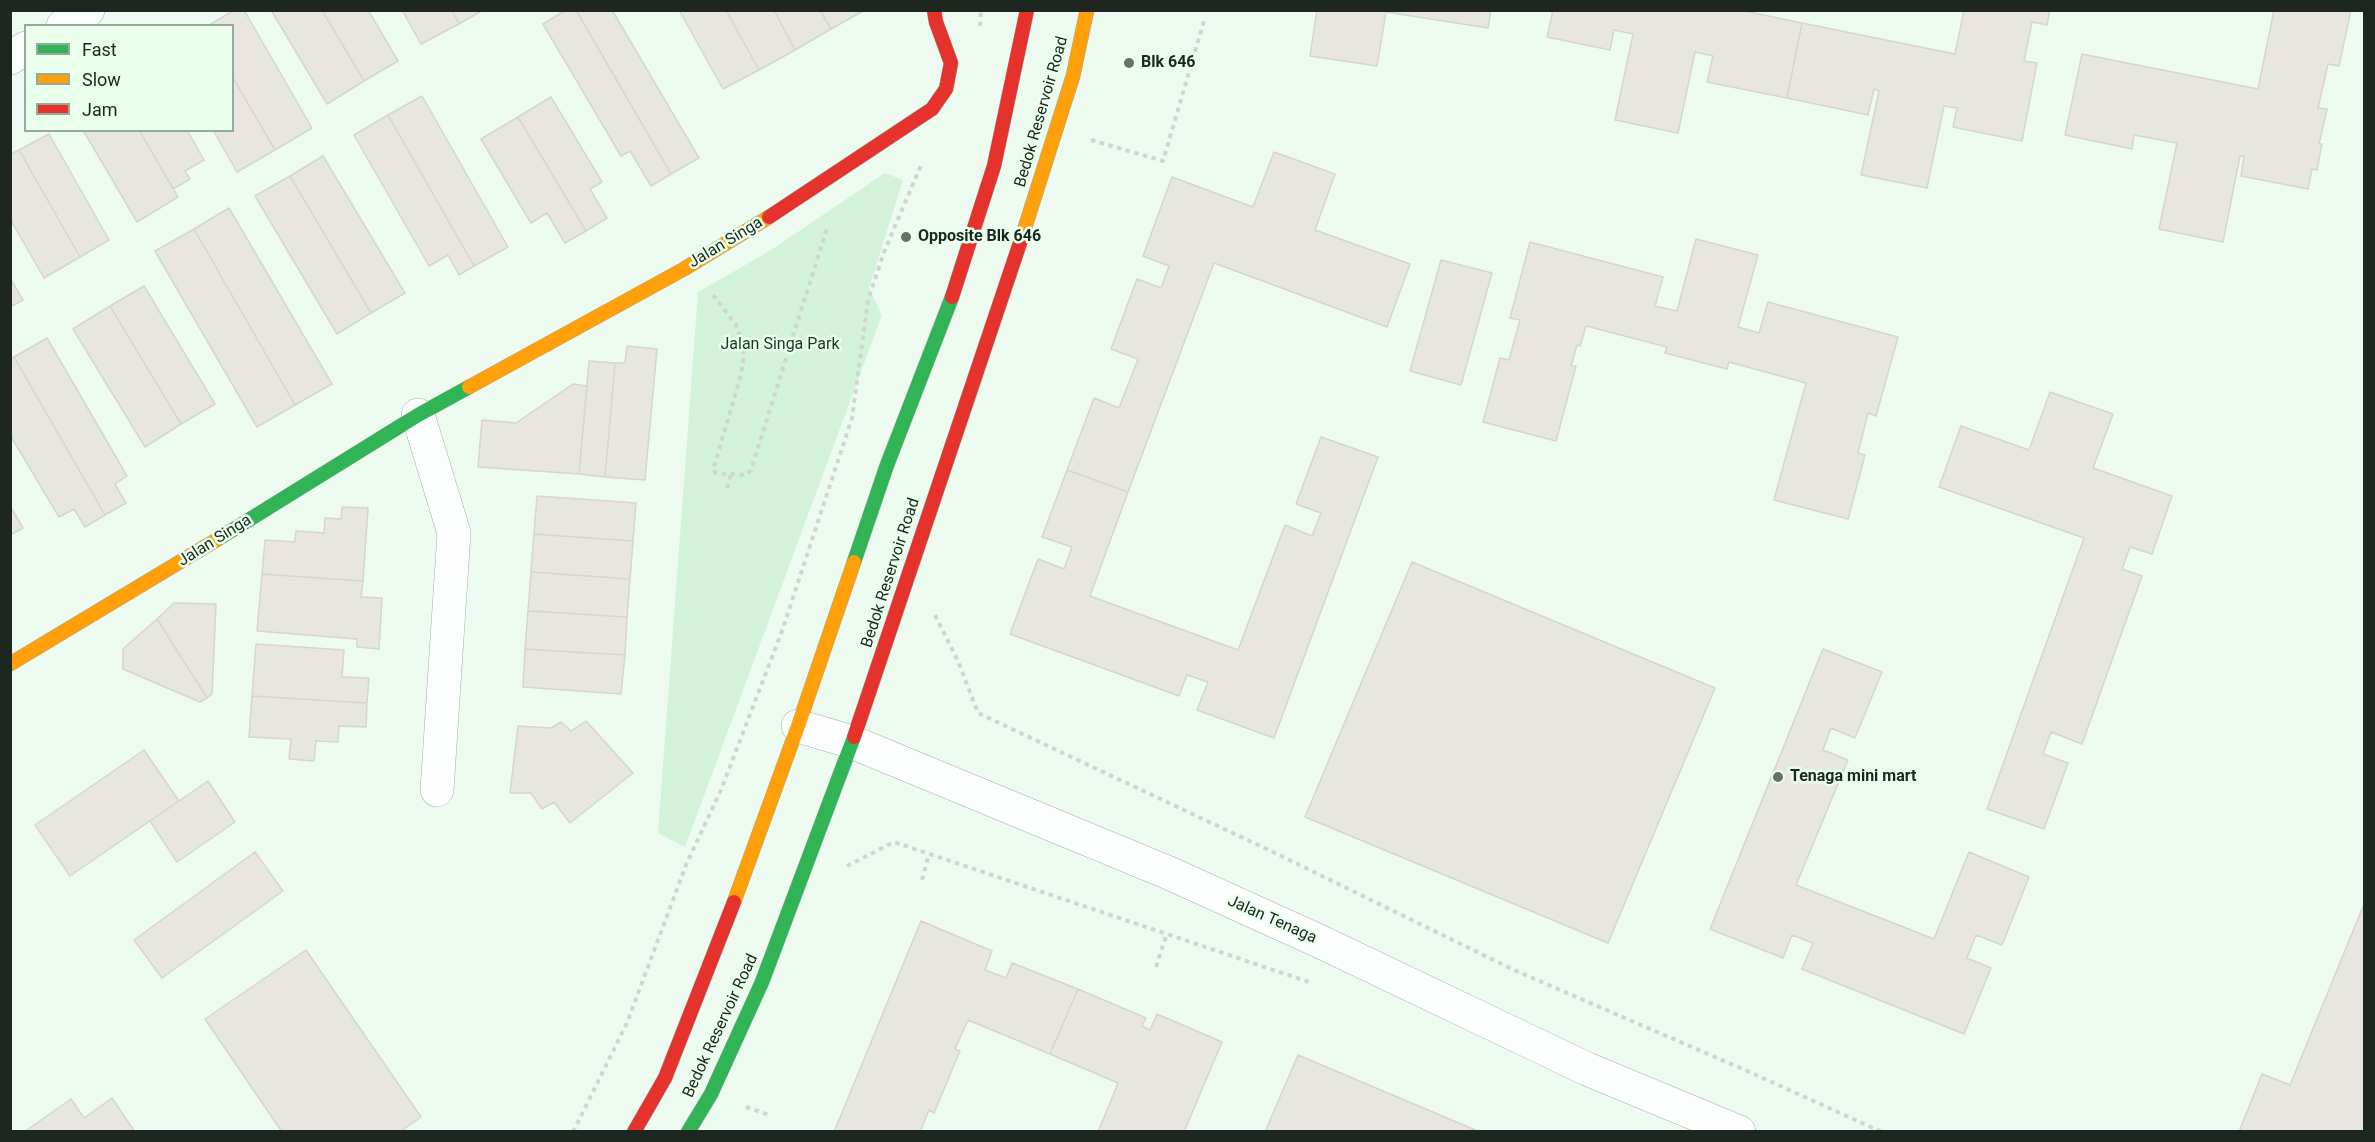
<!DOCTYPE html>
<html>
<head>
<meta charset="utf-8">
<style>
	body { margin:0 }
	#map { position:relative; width:2375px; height:1142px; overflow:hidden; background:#edfaf0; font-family:Roboto,sans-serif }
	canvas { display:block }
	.frame { position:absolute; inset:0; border:12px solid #1d271f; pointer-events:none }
	.legend { position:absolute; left:24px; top:24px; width:210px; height:108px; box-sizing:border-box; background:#e8ffec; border:2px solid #97a99a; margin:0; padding:8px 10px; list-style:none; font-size:18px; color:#1d271f }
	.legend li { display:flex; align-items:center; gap:12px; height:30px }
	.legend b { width:30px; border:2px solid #97a99a }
</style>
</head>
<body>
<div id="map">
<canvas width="2375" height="1142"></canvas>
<div class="frame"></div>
<ul class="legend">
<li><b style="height:8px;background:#30b455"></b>Fast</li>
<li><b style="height:8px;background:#ff9f0a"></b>Slow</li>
<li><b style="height:8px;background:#e5322d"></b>Jam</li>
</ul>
</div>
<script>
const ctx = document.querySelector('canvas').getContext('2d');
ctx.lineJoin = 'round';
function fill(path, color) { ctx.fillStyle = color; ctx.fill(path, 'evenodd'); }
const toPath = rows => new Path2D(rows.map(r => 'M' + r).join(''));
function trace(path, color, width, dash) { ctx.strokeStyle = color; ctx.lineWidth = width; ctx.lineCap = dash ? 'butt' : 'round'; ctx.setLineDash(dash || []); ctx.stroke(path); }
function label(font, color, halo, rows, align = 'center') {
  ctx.font = font + ' Roboto,sans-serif'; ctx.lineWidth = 5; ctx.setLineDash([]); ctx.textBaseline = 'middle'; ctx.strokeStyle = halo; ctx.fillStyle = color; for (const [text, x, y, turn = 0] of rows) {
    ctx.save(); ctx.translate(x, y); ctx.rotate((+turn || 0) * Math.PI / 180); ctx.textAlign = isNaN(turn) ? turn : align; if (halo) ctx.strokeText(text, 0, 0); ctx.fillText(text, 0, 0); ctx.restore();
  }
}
const green = toPath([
	[885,173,903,180,869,288,882,315,685,847,658,833,698,292,768,252]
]);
const building = toPath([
	[234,10,244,10,312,128,275,150,232,76,232,26,208,26,234,10],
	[271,10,322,10,364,81,327,104,271,10],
	[322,10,368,10,398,61,364,81,322,10],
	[402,10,452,10,459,24,421,44,402,10],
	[452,10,483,10,459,24,452,10],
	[566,10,576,10,671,174,651,186,630,151,621,156,543,24,566,10],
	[576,10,612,10,699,158,671,174,576,10],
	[679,10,726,10,759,70,723,89,679,10],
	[726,10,774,10,795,50,759,70,726,10],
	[774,10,820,10,831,29,795,50,774,10],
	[820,10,865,10,831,29,820,10],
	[1317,10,1491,10,1488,28,1386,12,1377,66,1310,56,1317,10],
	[1553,10,1740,10,1802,23,1787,98,1707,82,1713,56,1695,52,1678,133,1615,120,1633,34,1614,30,1610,50,1547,37,1553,10],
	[1964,10,2050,10,2047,25,2032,22,2024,61,2037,63,2022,141,1953,127,1957,108,1944,106,1927,188,1861,175,1879,91,1874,89,1868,115,1787,98,1802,23,1955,54,1964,10],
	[2274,10,2351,10,2339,66,2328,64,2318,108,2327,109,2319,144,2322,144,2317,170,2312,169,2308,189,2241,176,2244,156,2240,156,2223,242,2159,229,2177,143,2134,135,2132,149,2065,135,2082,54,2258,89,2274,10],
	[232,76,275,150,237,172,213,130,232,130,232,76],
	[422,96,508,247,474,266,388,115,422,96],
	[551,97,602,182,590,189,607,218,586,231,518,117,551,97],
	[388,115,474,266,459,275,448,255,429,266,354,135,388,115],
	[518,117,586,231,565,243,547,213,531,223,481,139,518,117],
	[83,130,139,130,178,197,137,222,83,130],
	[139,130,187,130,204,160,185,171,190,179,173,189,139,130],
	[49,134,109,240,80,257,19,150,49,134],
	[19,150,80,257,44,278,10,219,10,155,19,150],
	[1274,152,1335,174,1315,230,1410,264,1387,327,1214,263,1128,492,1067,470,1094,398,1119,408,1138,359,1111,349,1137,279,1161,288,1169,266,1143,256,1172,177,1253,207,1274,152],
	[323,156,405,293,371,313,290,176,323,156],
	[290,176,371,313,337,334,255,196,290,176],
	[229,208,332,384,295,405,194,229,229,208],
	[194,229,295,405,257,427,155,251,194,229],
	[1696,239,1758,255,1738,327,1759,333,1768,302,1898,337,1876,416,1868,413,1858,453,1865,455,1848,519,1774,500,1806,383,1729,362,1727,369,1665,353,1667,347,1586,326,1580,346,1577,345,1571,366,1576,366,1556,441,1483,422,1500,358,1509,360,1520,320,1510,318,1530,242,1663,277,1655,306,1677,311,1696,239],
	[1441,260,1492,273,1461,385,1410,371,1441,260],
	[10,278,23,300,10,307,10,278],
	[144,286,215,404,181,424,110,306,144,286],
	[110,306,181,424,145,447,73,329,110,306],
	[47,338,127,476,115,484,126,503,105,515,14,357,47,338],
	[627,346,657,349,645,480,605,477,615,363,625,363,627,346],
	[14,357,105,515,85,527,74,509,59,517,10,435,10,359,14,357],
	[589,361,615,363,605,477,579,474,589,361],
	[573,384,587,386,579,474,478,467,482,420,516,423,573,384],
	[2050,392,2113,414,2093,468,2172,496,2152,554,2130,547,2122,569,2142,576,2082,744,2051,732,2043,754,2068,763,2044,829,1987,809,2084,538,1939,487,1961,426,2029,450,2050,392],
	[1321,437,1378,457,1274,738,1197,710,1208,682,1187,675,1179,696,1010,634,1038,559,1064,569,1072,547,1042,537,1067,470,1128,492,1090,596,1238,650,1285,525,1312,536,1321,513,1296,504,1321,437],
	[537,496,636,503,633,541,534,534,537,496],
	[10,506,23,528,10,535,10,506],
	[342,507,368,508,363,581,262,574,265,540,295,542,296,531,324,533,325,518,341,519,342,507],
	[534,534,633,541,630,579,531,572,534,534],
	[1412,562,1715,688,1608,943,1305,817,1412,562],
	[531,572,630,579,627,617,528,611,531,572],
	[262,574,363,581,361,597,382,598,379,649,357,647,357,639,257,631,262,574],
	[174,603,216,604,212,694,207,698,157,619,174,603],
	[528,611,627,617,625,655,525,649,528,611],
	[157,619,207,698,200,702,123,669,123,649,157,619],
	[256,644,344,650,342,677,369,678,367,703,252,696,256,644],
	[525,649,625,655,621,694,523,687,525,649],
	[1823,649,1882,672,1855,738,1831,728,1823,750,1848,760,1796,885,1934,939,1969,852,2029,877,2002,945,1976,935,1967,958,1991,968,1964,1034,1802,969,1813,943,1792,935,1783,958,1710,929,1823,649],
	[252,696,367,703,366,727,339,726,338,742,316,741,314,761,289,759,291,739,249,737,252,696],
	[586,721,633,773,570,823,554,802,542,809,531,793,510,793,518,726,551,728,561,722,571,731,586,721],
	[144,750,179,801,70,876,35,825,144,750],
	[208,781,235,822,177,862,150,821,208,781],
	[255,852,283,891,162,978,134,940,255,852],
	[2364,904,2364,1132,2239,1132,2262,1074,2290,1085,2364,904],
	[921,921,992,951,985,970,1006,978,1012,963,1078,989,1050,1054,968,1020,955,1049,960,1051,934,1113,929,1110,920,1132,834,1132,921,921],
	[306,950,421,1117,400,1132,282,1132,205,1019,306,950],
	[1078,989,1146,1018,1142,1026,1150,1030,1157,1014,1222,1042,1184,1132,1098,1132,1118,1083,1050,1054,1078,989],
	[1298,1055,1480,1132,1265,1132,1298,1055],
	[112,1098,135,1132,24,1132,71,1099,84,1118,112,1098]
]);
const path = toPath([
	[980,26,981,10],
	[1091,140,1163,161,1204,21],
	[713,295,736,325,741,339,744,354,741,375,713,470,716,473,745,475,751,470,828,225],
	[727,488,731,474],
	[935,615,958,661,978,713,1273,852,1514,970,1745,1070,1882,1132],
	[847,866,894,842,1312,983],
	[922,880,929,854],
	[1156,967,1167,933],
	[746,1107,769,1115],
	[573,1132,627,1023,686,865,721,790,782,631,852,418,868,300,884,252,922,163]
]);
const street = toPath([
	[63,26,88,10],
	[10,58,26,48],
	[418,415,454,533,437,790],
	[798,726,852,742,1169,873,1321,942,1587,1069,1739,1132]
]);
const fast = toPath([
	[218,539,418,415,469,387],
	[854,562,887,465,952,297],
	[688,1132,711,1094,762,982,854,737]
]);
const slow = toPath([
	[1021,240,1073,76,1087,10],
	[469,387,684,269,769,217],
	[10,664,218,539],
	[734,902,798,726,854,562]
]);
const jam = toPath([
	[769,217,932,109,946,89,951,63,936,22,934,10],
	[952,297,994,166,1027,10],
	[854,737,1021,240],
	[634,1132,665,1078,734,902]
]);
const markers = [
	[1129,63,6,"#667168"],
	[906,237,6,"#667168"],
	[1778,777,6,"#667168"]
];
const poiNames = [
	["Blk 646",1141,63],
	["Opposite Blk 646",918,237],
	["Tenaga mini mart",1790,777]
];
const streetNames = [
	["Bedok Reservoir Road",1042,112,-74],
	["Jalan Singa",726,243,-31],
	["Jalan Singa",215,541,-32],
	["Bedok Reservoir Road",891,573,-72],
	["Jalan Tenaga",1272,920,24],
	["Bedok Reservoir Road",721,1026,-65]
];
const parkNames = [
	["Jalan Singa Park",780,345]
];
fill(green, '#d2f3d9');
fill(building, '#e7e6e1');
trace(building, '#d6d5d0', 1.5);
trace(street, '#a4b0a7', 34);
trace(fast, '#a4b0a7', 15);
trace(slow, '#a4b0a7', 15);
trace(jam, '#a4b0a7', 15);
trace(path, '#d1d5d2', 4, [4.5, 4.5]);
trace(street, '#fcfefd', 33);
trace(fast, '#30b455', 14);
trace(slow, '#ff9f0a', 14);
trace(jam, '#e5322d', 14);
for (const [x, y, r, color] of markers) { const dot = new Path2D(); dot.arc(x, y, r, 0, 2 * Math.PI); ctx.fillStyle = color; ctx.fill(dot); trace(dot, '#e8ffec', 2); }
label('bold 16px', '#1d271f', '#e8ffec', poiNames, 'left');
label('16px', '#1d271f', '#e8ffec', streetNames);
label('16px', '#173821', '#e8ffec', parkNames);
</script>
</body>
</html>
